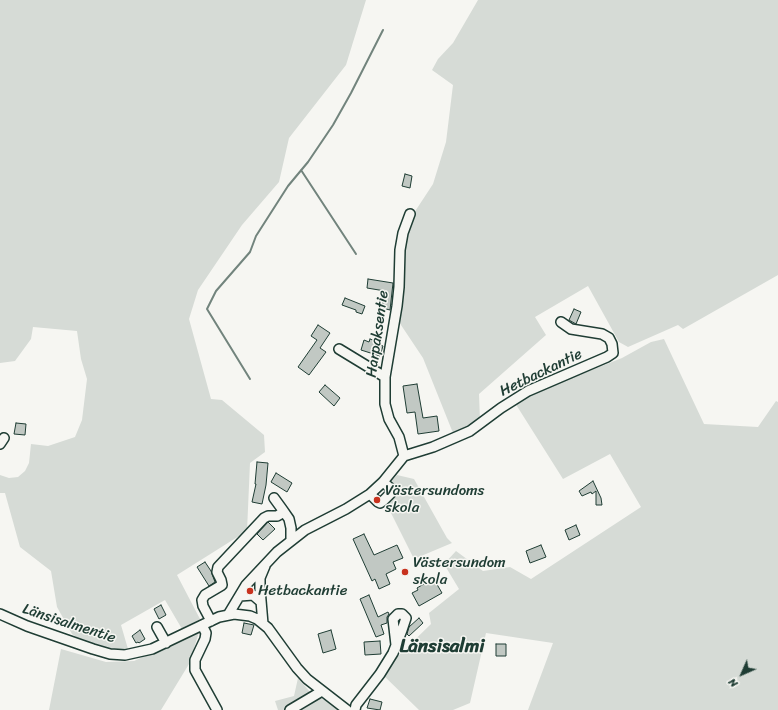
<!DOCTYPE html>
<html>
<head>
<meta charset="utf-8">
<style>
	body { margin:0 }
	#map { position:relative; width:778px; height:710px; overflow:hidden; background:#f6f6f2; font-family:Sriracha,sans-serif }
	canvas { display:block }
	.north { position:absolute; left:722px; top:654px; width:40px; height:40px; -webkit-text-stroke:3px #f6f6f2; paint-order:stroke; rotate:225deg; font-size:11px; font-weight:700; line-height:16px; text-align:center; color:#1f3d34 }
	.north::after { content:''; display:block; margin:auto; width:14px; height:18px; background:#1f3d34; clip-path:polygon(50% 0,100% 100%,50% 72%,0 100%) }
</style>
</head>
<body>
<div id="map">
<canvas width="778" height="710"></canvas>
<div class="north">N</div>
</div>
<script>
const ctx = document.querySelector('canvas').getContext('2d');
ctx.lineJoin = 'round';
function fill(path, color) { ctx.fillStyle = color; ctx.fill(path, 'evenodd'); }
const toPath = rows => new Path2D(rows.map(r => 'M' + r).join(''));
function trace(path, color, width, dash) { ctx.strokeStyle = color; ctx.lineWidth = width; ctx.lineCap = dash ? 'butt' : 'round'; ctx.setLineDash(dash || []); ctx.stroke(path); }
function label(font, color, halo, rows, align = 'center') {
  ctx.font = font + ' Sriracha,sans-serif'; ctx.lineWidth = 3; ctx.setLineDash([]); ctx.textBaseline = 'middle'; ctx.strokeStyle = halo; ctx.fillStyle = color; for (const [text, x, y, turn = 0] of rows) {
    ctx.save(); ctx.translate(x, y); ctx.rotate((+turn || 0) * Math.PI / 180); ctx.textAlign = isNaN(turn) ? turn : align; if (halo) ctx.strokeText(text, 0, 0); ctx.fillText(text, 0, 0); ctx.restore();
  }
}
const green = toPath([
	[0,0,366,0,346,65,289,138,279,182,242,225,198,290,189,319,211,399,222,400,264,435,265,452,250,463,247,531,177,575,200,619,182,629,165,600,121,625,128,649,109,650,82,641,72,634,57,607,51,571,20,547,5,493,0,493,0,475,9,478,18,477,25,471,29,463,31,444,48,446,75,437,82,420,87,379,81,359,77,331,33,327,31,339,15,361,0,363],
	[478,0,778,0,778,275,683,329,678,325,628,347,619,342,588,286,535,317,546,335,479,394,480,421,453,433,423,358,397,319,402,288,406,234,412,216,433,184,446,142,453,85,432,70,438,59,453,43],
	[664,339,704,424,758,427,776,401,778,402,778,710,528,710,553,643,486,633,470,703,453,710,419,710,382,674,395,659,431,624,429,613,459,589,444,564,456,551,483,571,510,567,531,579,641,507,610,454,563,479,515,403,531,394,622,358,651,342],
	[397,475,414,479,447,538,452,543,414,559,386,503,397,496,390,482],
	[199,632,189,664,161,710,49,710,61,649,106,662,134,661],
	[298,678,310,692,294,703,317,698,326,700,338,710,278,710,275,701,294,696]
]);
const stream = toPath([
	[301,170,356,254],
	[250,379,207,309,216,291,250,252,256,236,288,186,308,162,333,125,351,93,383,30]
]);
const building = toPath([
	[405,174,412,176,410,188,402,186,405,174],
	[368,279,393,283,390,310,382,308,385,291,367,288,368,279],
	[345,298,365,306,362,314,356,312,356,310,342,305,345,298],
	[574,309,581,312,576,324,569,320,574,309],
	[318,325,330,333,320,348,326,352,309,375,298,367,317,340,311,336,318,325],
	[370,339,378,342,378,344,383,346,380,356,361,350,364,340,369,342,370,339],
	[417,384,423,418,437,416,439,431,418,434,415,412,407,413,403,386,417,384],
	[325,385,340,398,334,406,319,392,325,385],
	[16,423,26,424,25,435,14,434,16,423],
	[257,462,268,463,266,485,262,504,252,502,256,484,255,484,257,462],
	[276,473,292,483,287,492,271,482,276,473],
	[593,481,601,498,602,505,596,505,596,491,592,494,591,492,582,496,579,491,593,481],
	[268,522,275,529,263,540,257,534,268,522],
	[576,525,580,535,569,540,565,530,576,525],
	[364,534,374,555,397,545,403,558,393,562,396,569,386,574,390,584,379,589,375,579,372,581,353,539,364,534],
	[541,545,546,557,530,563,526,551,541,545],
	[205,562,211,571,215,582,209,586,197,567,205,562],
	[429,581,430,583,435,581,442,593,419,606,412,593,418,590,417,588,429,581],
	[369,595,378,617,388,612,389,614,387,617,387,623,381,625,384,634,376,637,360,599,369,595],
	[161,605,166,615,159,619,154,609,161,605],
	[419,618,423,623,409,636,407,634,409,627,419,618],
	[244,623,254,625,251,635,242,633,244,623],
	[140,630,145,639,139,643,138,642,136,643,132,636,140,630],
	[331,630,336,649,323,653,318,634,331,630],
	[380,641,381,654,365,655,364,642,380,641],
	[496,644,506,644,506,656,496,656,496,644],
	[370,699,382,702,380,710,367,708,370,699]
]);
const minor = toPath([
	[339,349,385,377],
	[0,444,4,438],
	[404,456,399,437,389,419,385,404,385,377,397,306,399,287,400,250,403,233,410,214],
	[370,494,378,502,380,503,383,501,391,493,391,490,389,487,383,482],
	[274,498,282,509,289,519,291,528,291,540],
	[240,596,253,595,260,601],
	[0,614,27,626,93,649,110,654,125,655,152,649,219,617,234,614,250,616,257,619,268,628,297,668,307,679,347,710],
	[228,615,246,585,277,552,305,530,346,509,370,494,383,482,404,456,433,447,470,431,501,408,528,391,607,357,613,353,612,344,609,338,602,334,571,329,561,322],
	[211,621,203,606,202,600,205,595,222,585,221,580,217,572,218,567,264,518,268,516,277,516,284,512],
	[263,624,260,589,260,578,265,566],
	[202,625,206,633,205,639,195,660,195,670,217,710],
	[157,627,166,643],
	[290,710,322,691],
	[355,710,356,705,380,674,393,653,402,630,406,618,402,614,398,614,393,619,396,645]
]);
const markers = [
	[377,500,4,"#c8321e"],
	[405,572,4,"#c8321e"],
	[250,591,4,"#c8321e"]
];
const streetNames = [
	["Harpaksentie",378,334,-82],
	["Hetbackantie",541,373,-26],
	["Länsisalmentie",69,624,18]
];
const poiNames = [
	["Västersundoms",385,491],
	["skola",385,508],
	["Västersundom",413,563],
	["skola",413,580],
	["Hetbackantie",258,591]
];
const districtNames = [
	["Länsisalmi",442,647]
];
fill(green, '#d6dbd6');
trace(stream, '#72847d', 2);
fill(building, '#c1c8c3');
trace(building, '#1f3d34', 1);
trace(minor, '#1f3d34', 12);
trace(minor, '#f6f6f2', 9);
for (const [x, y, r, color] of markers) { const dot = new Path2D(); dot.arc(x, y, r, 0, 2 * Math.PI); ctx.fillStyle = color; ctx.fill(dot); trace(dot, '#f6f6f2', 1.5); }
label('15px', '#1f3d34', '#f6f6f2', streetNames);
label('15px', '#1f3d34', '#f6f6f2', poiNames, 'left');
label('bold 19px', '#1f3d34', '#f6f6f2', districtNames);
</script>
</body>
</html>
